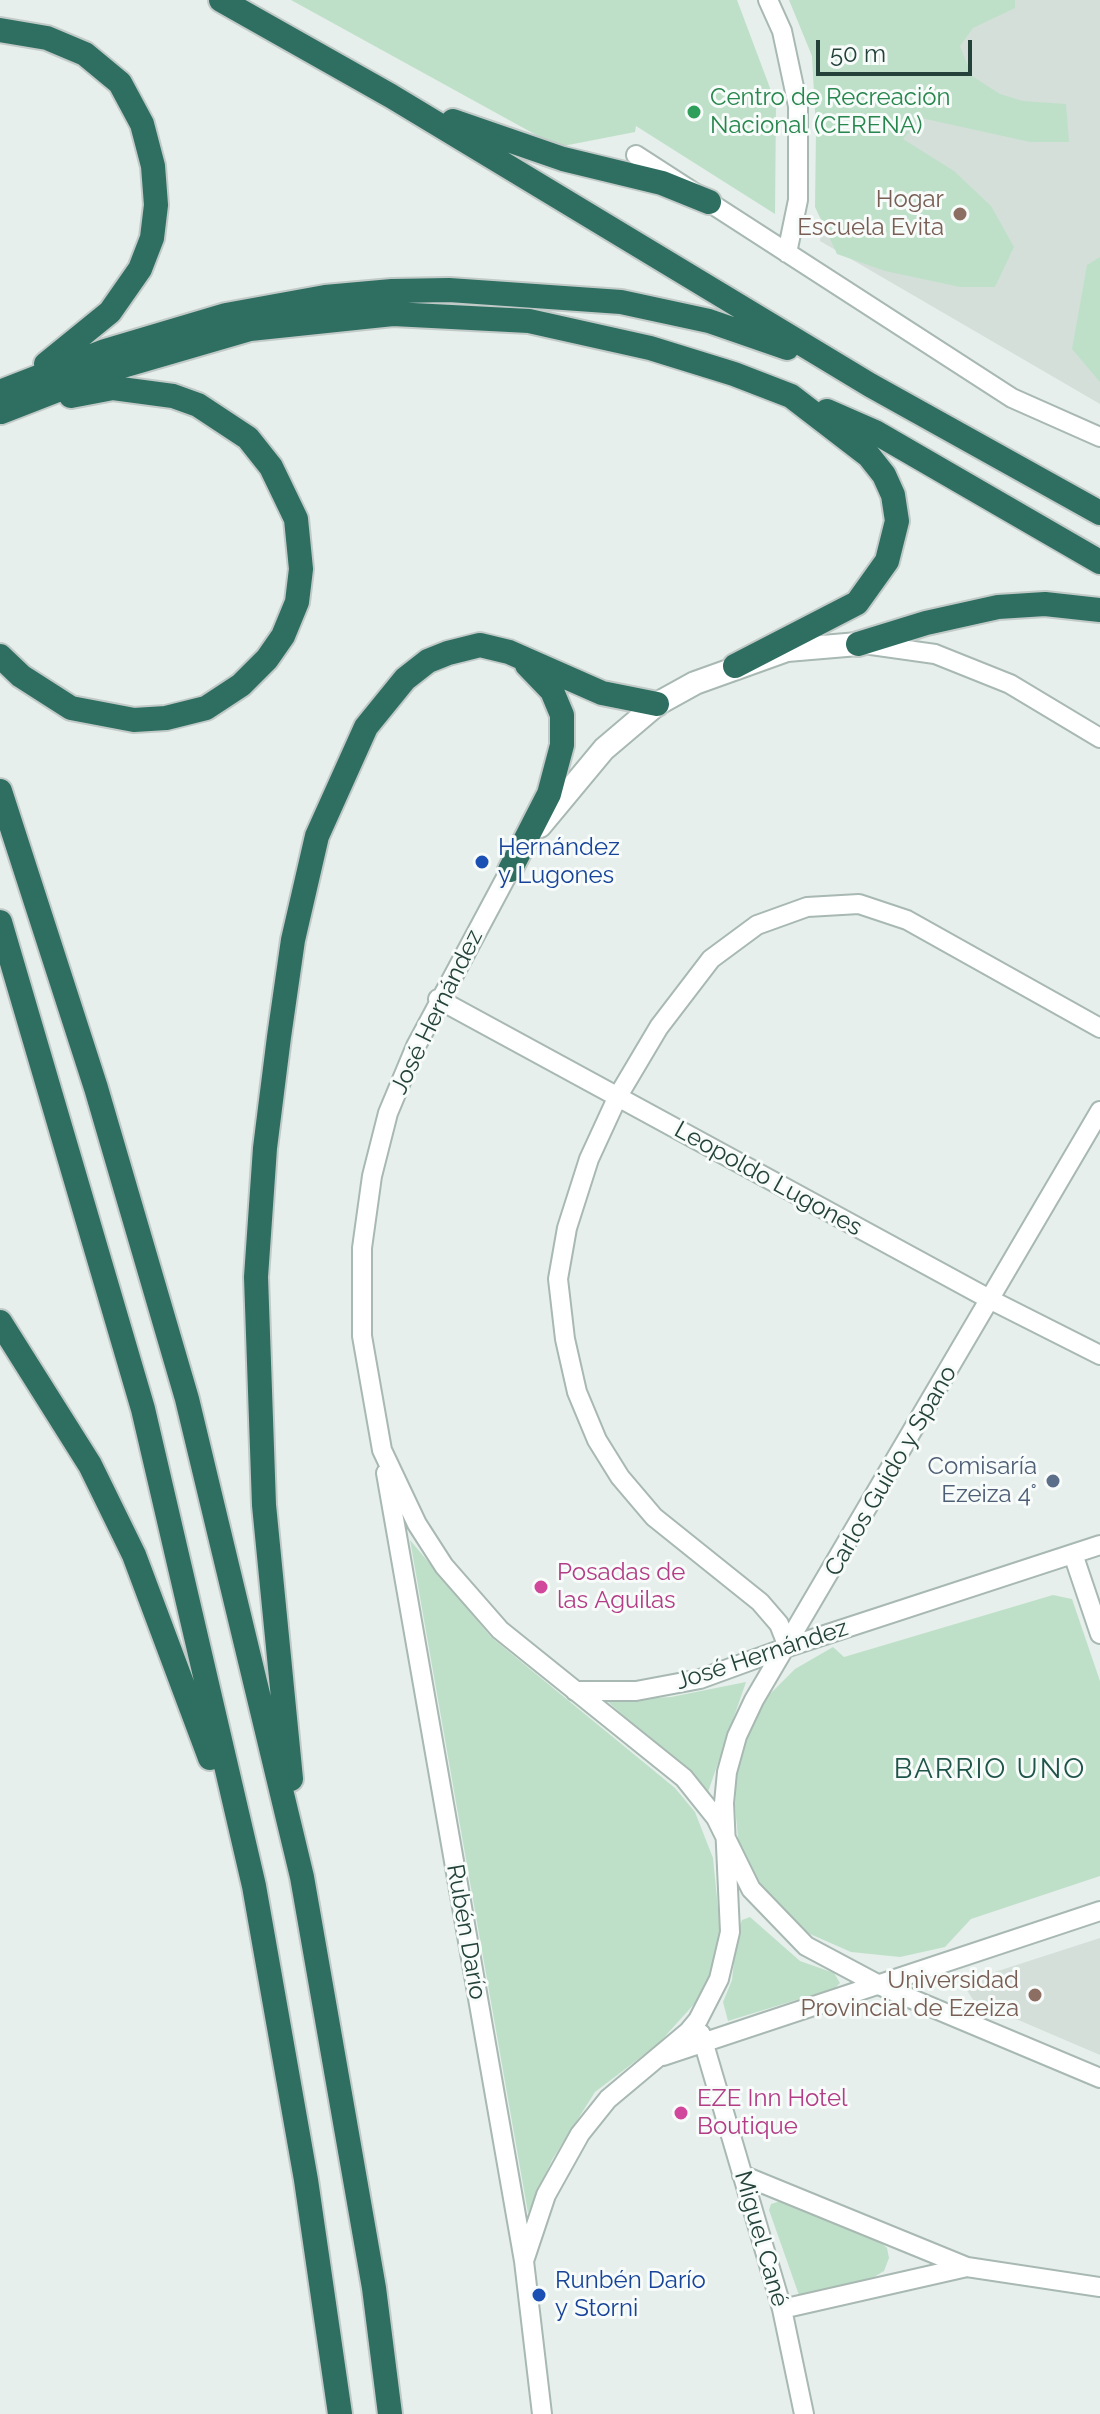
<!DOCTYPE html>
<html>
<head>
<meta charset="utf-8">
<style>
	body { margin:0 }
	#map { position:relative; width:1100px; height:2414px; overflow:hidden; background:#e6efeb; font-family:Raleway,sans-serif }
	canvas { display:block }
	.scale { position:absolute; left:816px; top:40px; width:156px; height:36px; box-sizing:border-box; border:4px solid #24423a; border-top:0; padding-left:10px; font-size:24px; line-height:28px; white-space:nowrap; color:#24423a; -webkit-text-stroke:6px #f7fbf9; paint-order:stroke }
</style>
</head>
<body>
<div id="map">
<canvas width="1100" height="2414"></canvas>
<div class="scale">50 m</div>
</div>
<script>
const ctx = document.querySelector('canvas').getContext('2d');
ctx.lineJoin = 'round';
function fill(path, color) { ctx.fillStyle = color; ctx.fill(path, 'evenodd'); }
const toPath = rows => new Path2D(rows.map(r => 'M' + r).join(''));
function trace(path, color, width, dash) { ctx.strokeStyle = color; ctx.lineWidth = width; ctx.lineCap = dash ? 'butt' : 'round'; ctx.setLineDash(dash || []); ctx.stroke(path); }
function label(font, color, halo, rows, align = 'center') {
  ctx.font = font + ' Raleway,sans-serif'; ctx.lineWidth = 6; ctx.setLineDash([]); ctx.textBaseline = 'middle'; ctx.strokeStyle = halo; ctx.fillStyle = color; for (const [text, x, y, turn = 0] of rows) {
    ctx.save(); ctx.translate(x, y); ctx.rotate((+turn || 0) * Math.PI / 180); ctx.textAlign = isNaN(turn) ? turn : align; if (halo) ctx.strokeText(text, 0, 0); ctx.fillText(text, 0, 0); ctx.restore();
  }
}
const built = toPath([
	[813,0,1100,0,1100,404,820,241,822,186],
	[1100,1938,1100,2055,974,2001,966,1989,967,1981]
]);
const green = toPath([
	[291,0,737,0,776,104,775,214,636,126,635,132,558,147],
	[789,0,1015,0,1015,8,973,28,960,46,972,76,1000,94,1023,101,1066,104,1069,142,1030,142,921,118,903,139,954,171,991,206,1014,247,995,287,960,287,885,271,837,254,815,207,816,131,812,56],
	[1100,257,1100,382,1072,349,1087,265],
	[410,1540,491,1637,675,1788,695,1812,713,1858,720,1929,710,1977,696,2002,658,2044,595,2092,552,2160,528,2213],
	[1053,1595,1072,1599,1100,1681,1100,1876,971,1919,945,1947,900,1957,851,1952,810,1934,779,1911,761,1887,739,1848,735,1806,737,1763,749,1725,765,1699,795,1669,833,1647,844,1657],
	[746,1682,708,1792,606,1700,671,1697],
	[750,1917,800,1961,834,1973,840,1983,835,1988,728,2021,723,2002,732,1980,737,1932,742,1920],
	[784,2200,879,2241,887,2248,889,2258,884,2271,874,2277,800,2298,769,2210,771,2204]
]);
const minor = toPath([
	[768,0,782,31,798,106,798,200,787,253],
	[636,155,1012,398,1100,437],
	[864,644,935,654,1010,684,1100,738],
	[510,870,416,1046,388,1113,372,1176,362,1248,362,1336,382,1450,417,1524,444,1566,500,1630,684,1778,716,1818,751,1889,806,1946,881,1986,1100,2078],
	[438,999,991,1300,1100,1355],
	[386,1473,524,2261,542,2414],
	[1073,1554,1100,1634],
	[788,1647,779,1624,760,1602,654,1517,620,1477,597,1440,577,1392,565,1339,558,1279,567,1228,589,1159,618,1096,659,1027,711,959,757,925,807,907,859,904,907,920,1100,1028],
	[575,1691,636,1691,700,1679,788,1647,1100,1545],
	[701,2034,782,2309,804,2414],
	[663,2056,1100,1911],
	[742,2175,967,2267,1100,2287],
	[524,2261,546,2195,580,2134,608,2099,688,2032,698,2020,719,1979,730,1932,724,1803,727,1772,737,1736,754,1700,1100,1111],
	[782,2309,967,2267]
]);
const tertiary = toPath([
	[540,826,604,749,657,704,695,683,787,650,858,644]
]);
const motorway = toPath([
	[221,0,391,96,870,385,1100,513],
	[0,30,47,38,85,54,120,83,142,124,153,166,156,205,152,238,140,269,110,312,46,364],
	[453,121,563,159,662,183,709,202],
	[0,392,105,351,226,315,325,297,392,291,449,290,621,302,709,321,787,348],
	[827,411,875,432,1100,562],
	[1,412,109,370,250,329,393,314,529,321,650,348,734,374,791,396,869,456,884,475,893,495,897,521,887,561,857,603,735,666],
	[858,644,926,623,998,607,1045,604,1100,610],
	[0,656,21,676,71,708,134,720,166,718,206,708,241,685,267,659,283,636,297,602,301,569,296,519,271,467,248,438,198,405,173,396,113,388,71,396],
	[0,791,96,1088,187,1399,302,1877,374,2288,390,2414],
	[510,870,549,794,562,745,562,715,552,691,527,665],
	[0,922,143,1409,254,1886,306,2180,340,2414],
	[0,1322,90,1465,134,1555,210,1758],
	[291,1779,264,1505,256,1277,265,1148,279,1037,293,940,317,836,366,727,405,679,428,661,448,653,480,645,509,652,602,693,657,704]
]);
const markers = [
	[694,112,8,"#2e9e5b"],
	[960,214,8,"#8d6e63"],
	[482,862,8,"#1a4fb4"],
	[1053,1481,8,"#5c6f8a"],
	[541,1587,8,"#d1479c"],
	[1035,1995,8,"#8d6e63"],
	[681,2113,8,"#d1479c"],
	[539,2295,8,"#1a4fb4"]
];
const leisureNames = [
	["Centro de Recreación",710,98],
	["Nacional (CERENA)",710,126]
];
const educationNames = [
	["Hogar",944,200],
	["Escuela Evita",944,228],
	["Universidad",1019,1981],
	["Provincial de Ezeiza",1019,2009]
];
const transitNames = [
	["Hernández",498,848],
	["y Lugones",498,876],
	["Runbén Darío",555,2281],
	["y Storni",555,2309]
];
const streetNames = [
	["José Hernández",437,1012,-64],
	["Leopoldo Lugones",768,1179,29],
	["Carlos Guido y Spano",891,1471,-60],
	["José Hernández",762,1655,-18],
	["Rubén Darío",466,1932,80],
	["Miguel Cané",761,2239,74]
];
const serviceNames = [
	["Comisaría",1037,1467],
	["Ezeiza 4°",1037,1495]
];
const hotelNames = [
	["Posadas de",557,1573],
	["las Aguilas",557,1601],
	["EZE Inn Hotel",697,2099],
	["Boutique",697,2127]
];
const quarterNames = [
	["BARRIO UNO",990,1770]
];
fill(built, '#d4dfda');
fill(green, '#bfe0c8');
trace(minor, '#a8b8b2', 22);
trace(tertiary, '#a8b8b2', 26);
trace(motorway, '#c2cac8', 28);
trace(minor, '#fff', 18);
trace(tertiary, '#fff', 22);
trace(motorway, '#2f6f62', 24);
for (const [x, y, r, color] of markers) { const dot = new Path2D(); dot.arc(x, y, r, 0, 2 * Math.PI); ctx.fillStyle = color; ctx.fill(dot); trace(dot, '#f7fbf9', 3); }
label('24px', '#27864d', '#f7fbf9', leisureNames, 'left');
label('24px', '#785e54', '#f7fbf9', educationNames, 'right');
label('24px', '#164399', '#f7fbf9', transitNames, 'left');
label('24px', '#24423a', '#f7fbf9', streetNames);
label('24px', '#4e5e75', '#f7fbf9', serviceNames, 'right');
label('24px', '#b23c85', '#f7fbf9', hotelNames, 'left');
ctx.letterSpacing = '2px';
label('28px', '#1f5548', '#f7fbf9', quarterNames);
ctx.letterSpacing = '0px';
</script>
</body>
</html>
